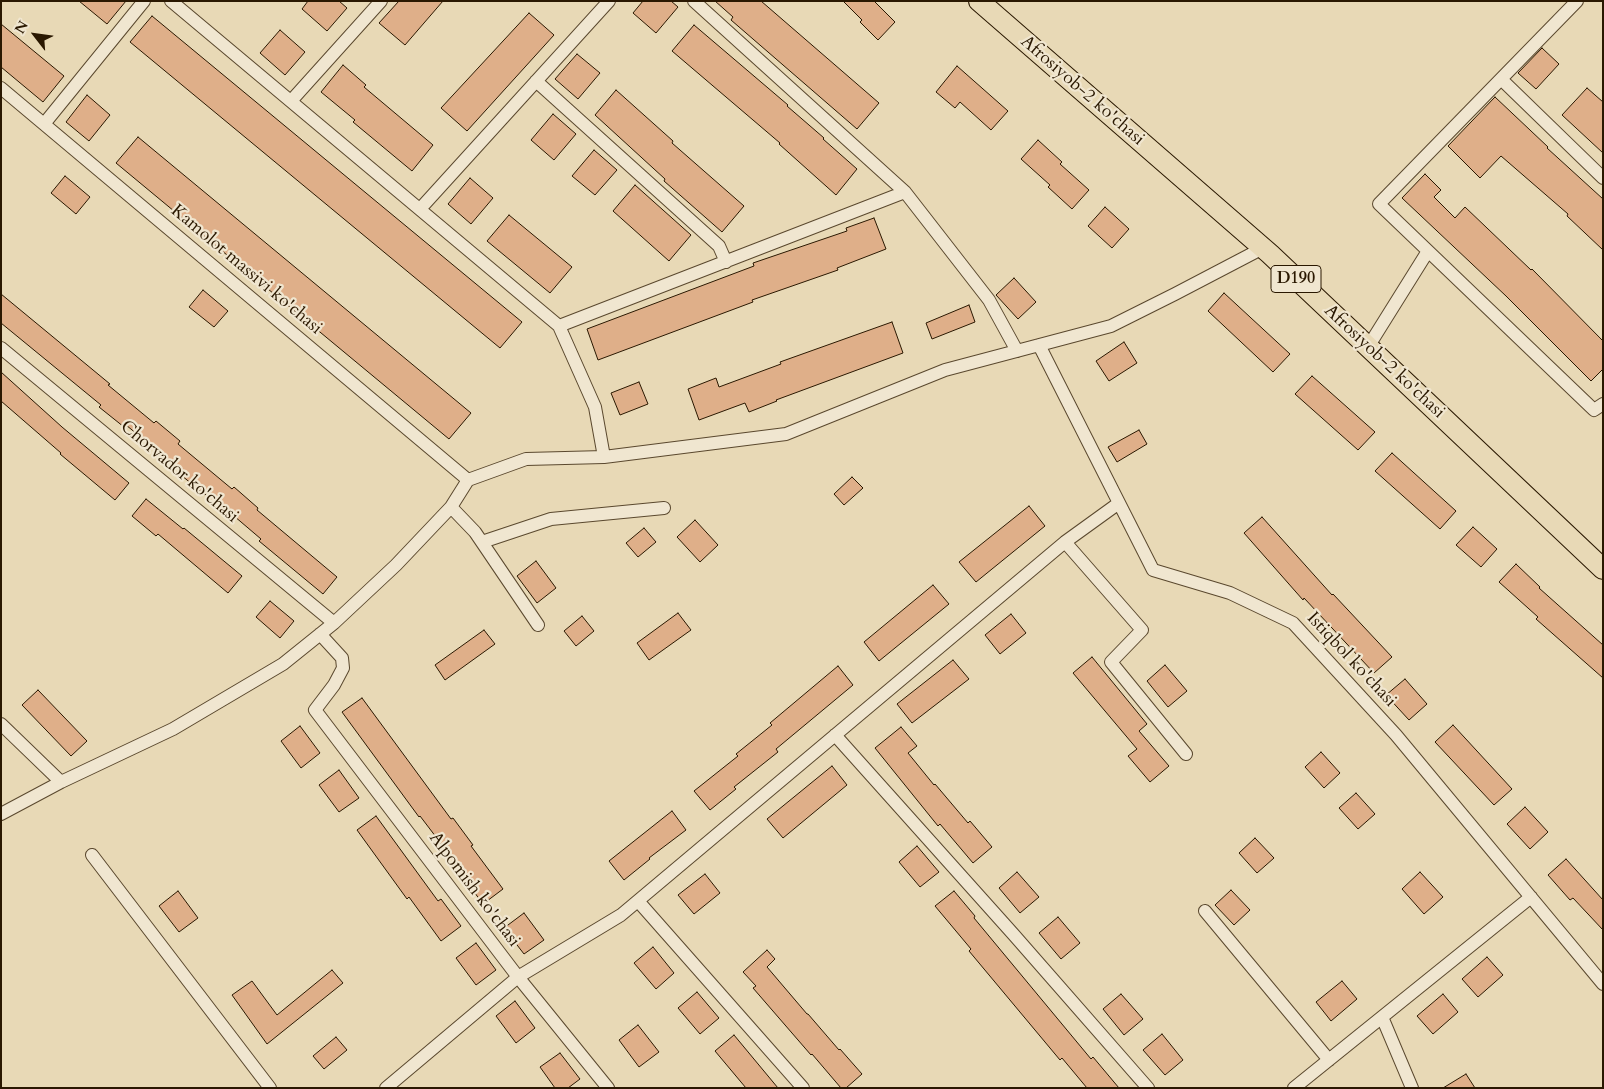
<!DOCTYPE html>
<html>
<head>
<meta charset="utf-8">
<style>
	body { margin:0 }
	#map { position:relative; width:1604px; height:1089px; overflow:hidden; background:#e8d9b6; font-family:Cardo,serif }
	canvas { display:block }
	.frame { position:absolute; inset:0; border:2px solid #2a1801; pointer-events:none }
	.north { position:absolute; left:10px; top:10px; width:50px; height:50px; -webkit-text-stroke:4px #f0e6d0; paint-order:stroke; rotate:300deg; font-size:14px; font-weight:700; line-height:20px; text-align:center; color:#2a1801 }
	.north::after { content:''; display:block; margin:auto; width:18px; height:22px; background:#2a1801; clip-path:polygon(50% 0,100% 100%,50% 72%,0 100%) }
</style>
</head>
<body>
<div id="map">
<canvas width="1604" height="1089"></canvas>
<div class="frame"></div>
<div class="north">N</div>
</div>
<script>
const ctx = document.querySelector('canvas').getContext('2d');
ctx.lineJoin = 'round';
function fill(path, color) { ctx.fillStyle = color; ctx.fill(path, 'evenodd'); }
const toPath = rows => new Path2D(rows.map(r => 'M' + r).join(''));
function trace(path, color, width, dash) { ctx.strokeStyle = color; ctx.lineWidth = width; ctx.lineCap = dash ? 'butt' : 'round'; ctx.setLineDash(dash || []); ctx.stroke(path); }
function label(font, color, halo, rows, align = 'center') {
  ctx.font = font + ' Cardo,serif'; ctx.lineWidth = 4.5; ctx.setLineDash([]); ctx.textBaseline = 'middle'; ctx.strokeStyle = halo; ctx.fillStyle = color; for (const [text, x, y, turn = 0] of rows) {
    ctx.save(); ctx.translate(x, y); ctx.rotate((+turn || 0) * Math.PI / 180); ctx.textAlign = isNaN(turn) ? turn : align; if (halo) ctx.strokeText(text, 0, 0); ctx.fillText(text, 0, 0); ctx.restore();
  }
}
const building = toPath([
	[79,1,126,1,107,24,79,1],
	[308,1,339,1,347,8,327,31,302,9,308,1],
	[399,1,443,1,405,45,379,23,399,1],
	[643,1,671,1,678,7,656,33,633,13,643,1],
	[715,1,761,1,879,103,857,129,731,20,733,17,715,1],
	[843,1,874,1,895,22,878,40,860,22,862,20,843,1],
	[529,13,554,35,467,131,441,108,529,13],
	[152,16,522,322,500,348,130,42,152,16],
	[1,24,64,76,43,102,1,67,1,24],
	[694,25,788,105,787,106,824,138,823,139,857,169,836,195,779,144,780,143,672,51,694,25],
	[280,30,305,52,285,75,260,53,280,30],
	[1542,48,1559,64,1536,89,1518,73,1542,48],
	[577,54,600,73,578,99,555,79,577,54],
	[343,65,366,85,364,87,433,145,412,171,353,122,355,120,321,92,343,65],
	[957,66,1008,111,991,130,960,102,955,108,936,92,957,66],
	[1587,88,1603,102,1603,153,1562,115,1587,88],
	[616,90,673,141,672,143,744,206,722,232,664,181,665,179,595,115,616,90],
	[87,95,110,115,89,141,66,122,87,95],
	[1495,97,1548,147,1547,148,1603,199,1603,250,1567,216,1568,214,1501,156,1480,178,1448,146,1495,97],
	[553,114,576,134,554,160,531,140,553,114],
	[138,137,471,413,449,439,116,163,138,137],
	[1038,140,1062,162,1060,164,1089,190,1072,209,1048,187,1050,185,1021,159,1038,140],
	[594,150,617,170,595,195,572,176,594,150],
	[1425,174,1441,190,1434,197,1455,218,1465,207,1531,270,1532,269,1603,341,1603,369,1591,381,1506,296,1402,198,1425,174],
	[65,176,90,197,76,214,51,193,65,176],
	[470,178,493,198,471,224,448,204,470,178],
	[635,185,691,235,669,261,613,211,635,185],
	[1105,207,1129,229,1112,248,1088,226,1105,207],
	[509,215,572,267,550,293,487,241,509,215],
	[874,218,886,249,837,268,838,270,752,300,753,302,598,360,587,329,754,266,753,263,847,231,846,228,874,218],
	[1014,278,1036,302,1018,319,996,295,1014,278],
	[203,290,228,311,214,327,189,307,203,290],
	[1224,293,1290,354,1273,372,1208,311,1224,293],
	[1,294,110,384,108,385,154,423,156,421,180,441,178,444,232,489,234,487,258,508,257,510,337,577,323,594,259,541,261,539,207,493,205,495,181,475,183,472,126,425,124,427,99,407,101,405,1,323,1,294],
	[969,305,975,322,932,339,926,323,969,305],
	[892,322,903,353,776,400,777,401,749,412,745,403,699,420,688,389,716,378,719,387,781,364,780,362,892,322],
	[1124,342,1137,363,1109,381,1096,361,1124,342],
	[1,372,62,427,129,483,115,500,60,454,61,453,1,401,1,372],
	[1312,376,1375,432,1358,450,1295,394,1312,376],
	[639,382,648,404,620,415,611,393,639,382],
	[1139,430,1147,444,1117,462,1108,447,1139,430],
	[1392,453,1456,511,1440,529,1375,471,1392,453],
	[852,477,863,488,844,505,834,494,852,477],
	[146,499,183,529,184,528,242,576,228,593,158,534,156,536,132,516,146,499],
	[1029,506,1045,526,976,582,959,562,1029,506],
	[1262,517,1332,595,1333,594,1392,657,1374,673,1304,598,1303,600,1244,533,1262,517],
	[695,520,718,545,700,562,677,537,695,520],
	[1473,527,1497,549,1481,567,1456,545,1473,527],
	[644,528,656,542,638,557,626,543,644,528],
	[536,561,556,588,537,603,517,576,536,561],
	[1516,564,1540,587,1539,588,1603,645,1603,678,1536,619,1538,617,1499,582,1516,564],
	[933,585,949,604,879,661,864,642,933,585],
	[270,601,294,621,280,638,256,617,270,601],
	[678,613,691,630,649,660,637,643,678,613],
	[1011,614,1026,633,1000,654,985,635,1011,614],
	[582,616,594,631,576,646,564,631,582,616],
	[484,630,495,644,445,680,435,665,484,630],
	[1092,657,1147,724,1139,731,1169,766,1150,782,1128,756,1137,749,1073,673,1092,657],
	[953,660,969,679,912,723,897,704,953,660],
	[1165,665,1187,691,1168,707,1147,681,1165,665],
	[838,666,853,685,776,749,778,752,734,787,736,789,710,810,694,791,738,756,736,754,772,725,770,723,838,666],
	[1405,679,1427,704,1409,720,1386,695,1405,679],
	[38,690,87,741,71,756,22,705,38,690],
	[362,698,451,819,453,818,473,845,471,846,503,889,483,904,463,877,465,875,420,816,419,817,342,712,362,698],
	[1453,725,1512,789,1494,805,1435,742,1453,725],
	[300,726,320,753,301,768,281,741,300,726],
	[901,727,917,746,908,753,934,785,935,784,968,823,970,821,992,847,973,863,940,824,938,826,875,748,901,727],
	[1321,752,1340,773,1324,788,1305,767,1321,752],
	[832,766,847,785,783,838,767,819,832,766],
	[339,770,359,798,339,812,319,785,339,770],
	[1356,793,1375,814,1358,829,1339,808,1356,793],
	[1525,807,1548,832,1530,849,1507,824,1525,807],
	[672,811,686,830,649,858,650,859,624,880,609,861,672,811],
	[376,816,438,901,441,899,461,926,441,941,409,897,407,899,357,830,376,816],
	[1255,838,1274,858,1257,873,1239,853,1255,838],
	[917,846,939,872,920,887,899,862,917,846],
	[1566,859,1603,900,1603,930,1573,898,1570,900,1548,875,1566,859],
	[1017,872,1039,897,1020,913,999,888,1017,872],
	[1420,872,1443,897,1424,914,1402,889,1420,872],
	[705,874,720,893,694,914,678,895,705,874],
	[1231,890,1250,910,1234,925,1215,905,1231,890],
	[178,891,198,918,179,932,159,906,178,891],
	[954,891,975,916,974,918,1091,1059,1093,1057,1119,1088,1087,1088,1062,1058,1060,1060,969,951,971,949,935,906,954,891],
	[524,913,544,940,524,954,504,928,524,913],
	[1058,917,1080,943,1061,959,1039,933,1058,917],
	[476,943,496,970,476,985,456,958,476,943],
	[653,947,674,973,656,989,634,963,653,947],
	[767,950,775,959,767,967,807,1014,808,1014,839,1050,840,1049,862,1074,846,1088,841,1088,812,1054,811,1055,753,988,756,986,743,972,767,950],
	[1487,957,1503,975,1478,997,1462,979,1487,957],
	[332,970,343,983,267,1044,232,995,252,981,277,1015,332,970],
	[1342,981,1357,999,1331,1021,1316,1002,1342,981],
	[697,992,719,1018,700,1034,678,1008,697,992],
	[1121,994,1143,1019,1124,1035,1103,1009,1121,994],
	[1443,994,1458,1012,1433,1034,1417,1016,1443,994],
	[515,1001,535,1028,516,1043,496,1016,515,1001],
	[638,1025,659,1052,639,1067,619,1040,638,1025],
	[1162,1034,1183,1060,1165,1075,1143,1050,1162,1034],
	[734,1035,778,1088,746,1088,715,1051,734,1035],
	[336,1037,347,1050,324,1069,313,1056,336,1037],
	[560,1053,580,1079,568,1088,555,1088,540,1067,560,1053],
	[1466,1074,1475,1088,1443,1088,1466,1074]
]);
const minor = toPath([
	[171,1,559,326,595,407,604,457],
	[694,1,905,192,989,300,1017,351],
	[1577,1,1379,204,1594,410,1603,404],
	[1501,79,1603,178],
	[536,81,719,246,726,262],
	[1,88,468,480],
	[291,101,381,1],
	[44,124,144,1],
	[420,209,609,1],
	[559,326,905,192],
	[1039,345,1153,570,1230,593,1293,623,1396,735,1603,984],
	[1368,347,1428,251],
	[1,348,334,623],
	[451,507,475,532,538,625],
	[482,542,551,519,664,508],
	[1065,542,1142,630,1111,662,1186,754],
	[320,634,342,658,343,668,334,685,315,710,518,977,608,1088],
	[1,724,61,782],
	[835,735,1014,935,1148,1088],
	[1,814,61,782,173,729,283,664,334,623,396,565,451,507,468,480,526,459,604,457,786,434,945,370,1111,326,1175,294,1263,248],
	[92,855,270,1088],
	[638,901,803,1088],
	[1205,911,1329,1060],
	[1382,1017,1412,1088],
	[386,1088,518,977,621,915,1065,542,1119,503],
	[1294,1088,1531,897]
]);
const primary = toPath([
	[979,1,1270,254,1603,569]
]);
const shields = [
	[1296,279,50]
];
const shieldNames = [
	["D190",1296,279]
];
const streetNames = [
	["Afrosiyob-2 ko'chasi",1082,91,41],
	["Kamolot massivi ko'chasi",246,270,40],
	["Afrosiyob-2 ko'chasi",1384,362,43],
	["Chorvador ko'chasi",179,472,40],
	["Istiqbol ko'chasi",1351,660,47],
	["Alpomish ko'chasi",474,890,53]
];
fill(building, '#dfaf89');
trace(building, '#2a1801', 1);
trace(minor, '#5a482e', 14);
trace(primary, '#2a1801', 22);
trace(minor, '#f0e6d0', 12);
trace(primary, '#e8d9b6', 20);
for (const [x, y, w] of shields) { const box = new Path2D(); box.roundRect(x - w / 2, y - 13.5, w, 27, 4); ctx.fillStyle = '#f0e6d0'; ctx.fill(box); trace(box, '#2a1801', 1); }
label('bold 16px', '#2a1801', null, shieldNames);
label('18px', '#2a1801', '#f0e6d0', streetNames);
</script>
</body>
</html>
